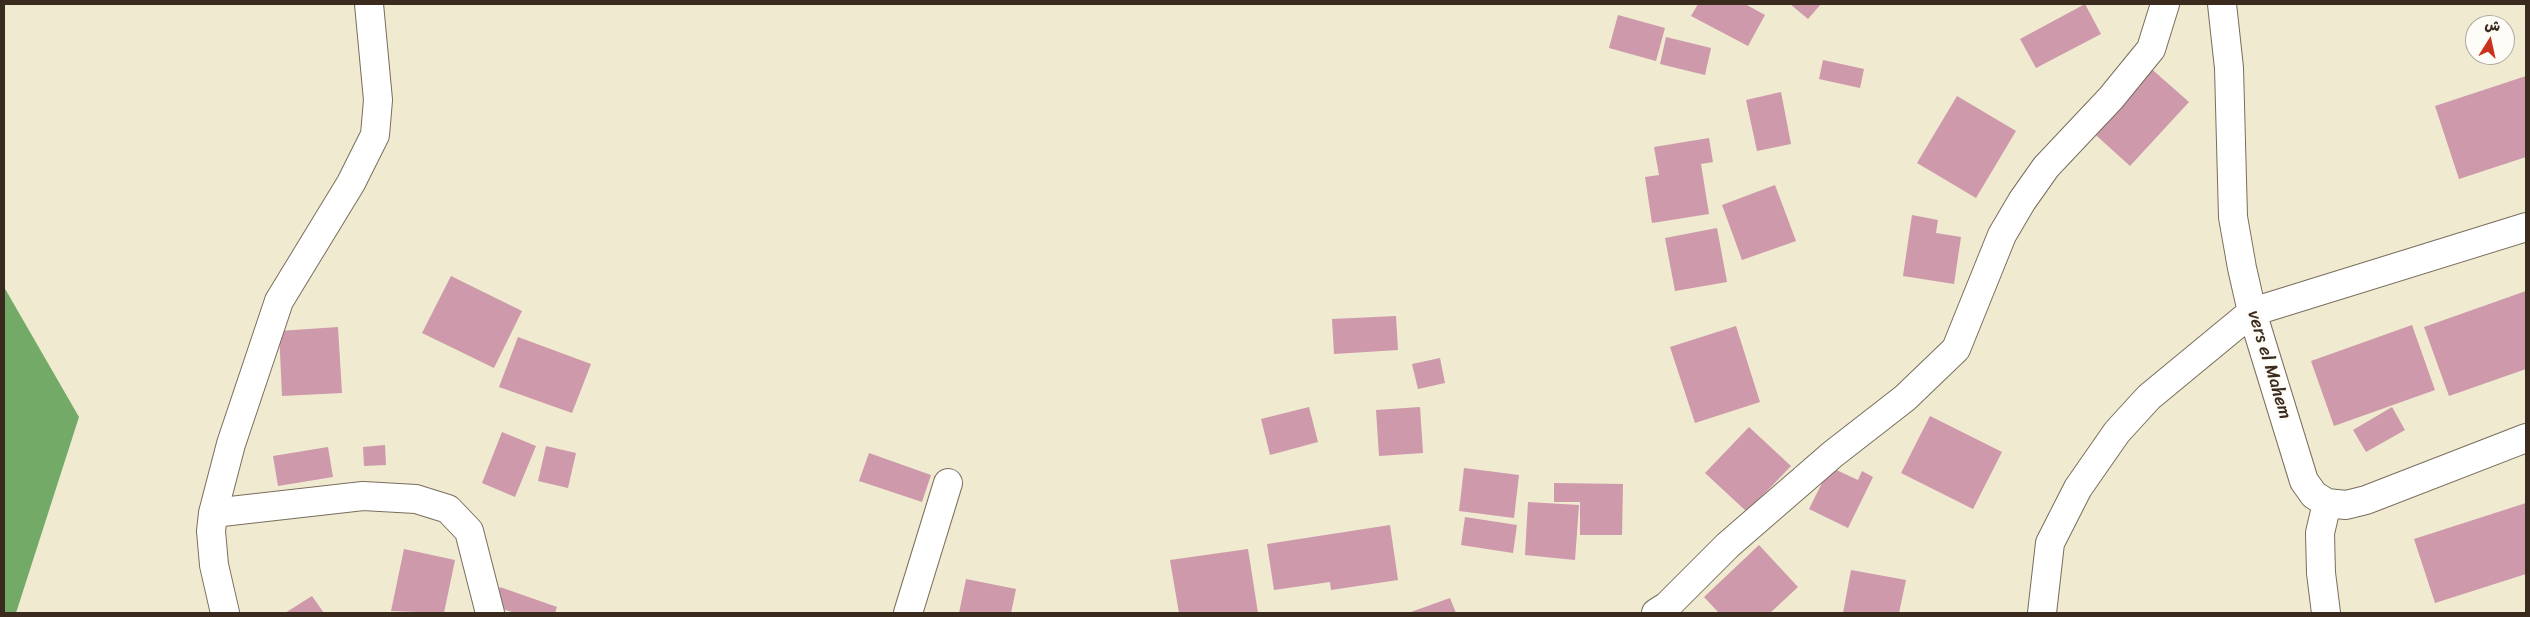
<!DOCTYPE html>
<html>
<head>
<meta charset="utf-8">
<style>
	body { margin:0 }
	#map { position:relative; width:2530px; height:617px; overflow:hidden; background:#efead0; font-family:Sriracha,"Playpen Sans Arabic",sans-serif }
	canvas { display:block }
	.frame { position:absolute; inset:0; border:5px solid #3b2a1e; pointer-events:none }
	.north { position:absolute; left:2465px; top:15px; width:50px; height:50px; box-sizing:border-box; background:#fdfcf7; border:1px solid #afa8a0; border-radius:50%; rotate:10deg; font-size:14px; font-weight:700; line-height:20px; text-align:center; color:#3b2a1e }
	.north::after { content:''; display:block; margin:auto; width:18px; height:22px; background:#c8321e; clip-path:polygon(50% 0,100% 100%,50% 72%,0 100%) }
</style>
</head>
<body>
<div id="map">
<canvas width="2530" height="617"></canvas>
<div class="frame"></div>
<div class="north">ش</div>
</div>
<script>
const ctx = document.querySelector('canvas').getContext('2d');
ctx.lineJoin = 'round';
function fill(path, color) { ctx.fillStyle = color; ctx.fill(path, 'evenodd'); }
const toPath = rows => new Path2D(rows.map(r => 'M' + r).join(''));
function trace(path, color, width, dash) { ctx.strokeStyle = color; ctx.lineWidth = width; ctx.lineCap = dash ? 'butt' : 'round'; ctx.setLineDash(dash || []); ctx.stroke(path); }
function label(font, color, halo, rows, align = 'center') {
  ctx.font = font + ' Sriracha,sans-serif'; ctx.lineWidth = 5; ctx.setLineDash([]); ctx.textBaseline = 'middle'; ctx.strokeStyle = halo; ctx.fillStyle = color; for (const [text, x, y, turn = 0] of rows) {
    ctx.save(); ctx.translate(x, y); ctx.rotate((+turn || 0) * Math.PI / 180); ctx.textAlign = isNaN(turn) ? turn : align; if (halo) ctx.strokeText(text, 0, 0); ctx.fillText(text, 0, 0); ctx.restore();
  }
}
const forest = toPath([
	[4,287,79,417,16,613,4,613]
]);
const building = toPath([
	[1698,4,1745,4,1765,15,1748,46,1691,16],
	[1790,4,1821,4,1808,19],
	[2085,4,2101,34,2036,68,2020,39],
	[1618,15,1665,28,1656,61,1609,48],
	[1666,37,1711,48,1705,75,1660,64],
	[1823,60,1864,69,1860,88,1819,79],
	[2147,65,2189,102,2130,166,2088,128],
	[2526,76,2526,157,2459,179,2435,106],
	[1781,92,1791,144,1757,151,1746,100],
	[1957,96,2016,131,1976,198,1917,163],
	[1709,138,1713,162,1701,164,1709,214,1652,223,1645,177,1659,175,1654,147],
	[1775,185,1796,241,1742,260,1722,205],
	[1912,215,1938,220,1936,233,1961,237,1954,284,1903,276],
	[1717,228,1727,282,1675,291,1665,238],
	[451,276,522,311,494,368,422,333],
	[2526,291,2526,369,2449,396,2424,327],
	[1396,316,1398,350,1334,354,1332,319],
	[2412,325,2435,390,2334,426,2311,361],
	[1736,326,1760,402,1695,423,1670,347],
	[338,327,342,393,282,396,279,331],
	[518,337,591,364,572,413,499,387],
	[1440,358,1445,383,1418,389,1412,364],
	[1309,407,1318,442,1270,455,1261,419],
	[1420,407,1423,453,1379,456,1376,410],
	[2392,407,2405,430,2366,452,2353,430],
	[1930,416,2002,452,1973,509,1901,473],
	[1749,427,1791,466,1747,512,1705,473],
	[502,432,536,446,515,497,482,483],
	[385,445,386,465,364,466,363,447],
	[546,446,576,453,568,488,538,481],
	[328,447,333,477,278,486,273,456],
	[869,453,931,475,922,502,859,481],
	[1830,467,1858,480,1862,471,1873,477,1848,528,1809,509],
	[1464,468,1519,475,1514,518,1459,511],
	[1554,483,1623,484,1622,535,1580,535,1580,502,1554,502],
	[1528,502,1579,505,1575,560,1525,555],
	[2526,503,2526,574,2435,603,2414,539],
	[1465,517,1517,525,1513,553,1461,545],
	[1390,525,1398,580,1331,590,1330,582,1274,590,1267,544],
	[1759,545,1798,587,1770,613,1719,613,1704,597],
	[404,549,455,560,444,613,391,611],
	[1248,549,1258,613,1179,613,1170,560],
	[1851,570,1906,580,1899,613,1843,613],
	[966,579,1016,589,1011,613,959,613],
	[500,587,557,607,555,613,515,613,493,606],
	[312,596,324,613,285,613],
	[1450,598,1456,613,1408,613]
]);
const street = toPath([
	[2222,4,2229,68,2233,217,2242,268,2252,312,2304,481,2314,495,2327,503,2346,505,2366,500,2526,438],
	[213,513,363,496,416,499,448,509,469,531,490,613],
	[225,613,214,565,211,531,213,513,231,444,279,301,351,183,375,135,378,100,369,4],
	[908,613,948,483],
	[1656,613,1667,606,1728,545,1833,454,1905,398,1956,349,2002,235,2022,201,2046,167,2111,98,2151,49,2165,4],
	[2042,613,2050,543,2078,488,2117,432,2149,397,2252,312,2526,227],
	[2326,613,2321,573,2320,533,2327,503]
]);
const streetNames = [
	["vers el Mahem",2269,365,73]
];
fill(forest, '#73aa68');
fill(building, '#cd99ab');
trace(street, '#7a6d5c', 30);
trace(street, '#fff', 28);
label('18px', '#3b2a1e', '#fdfcf7', streetNames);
</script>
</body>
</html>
